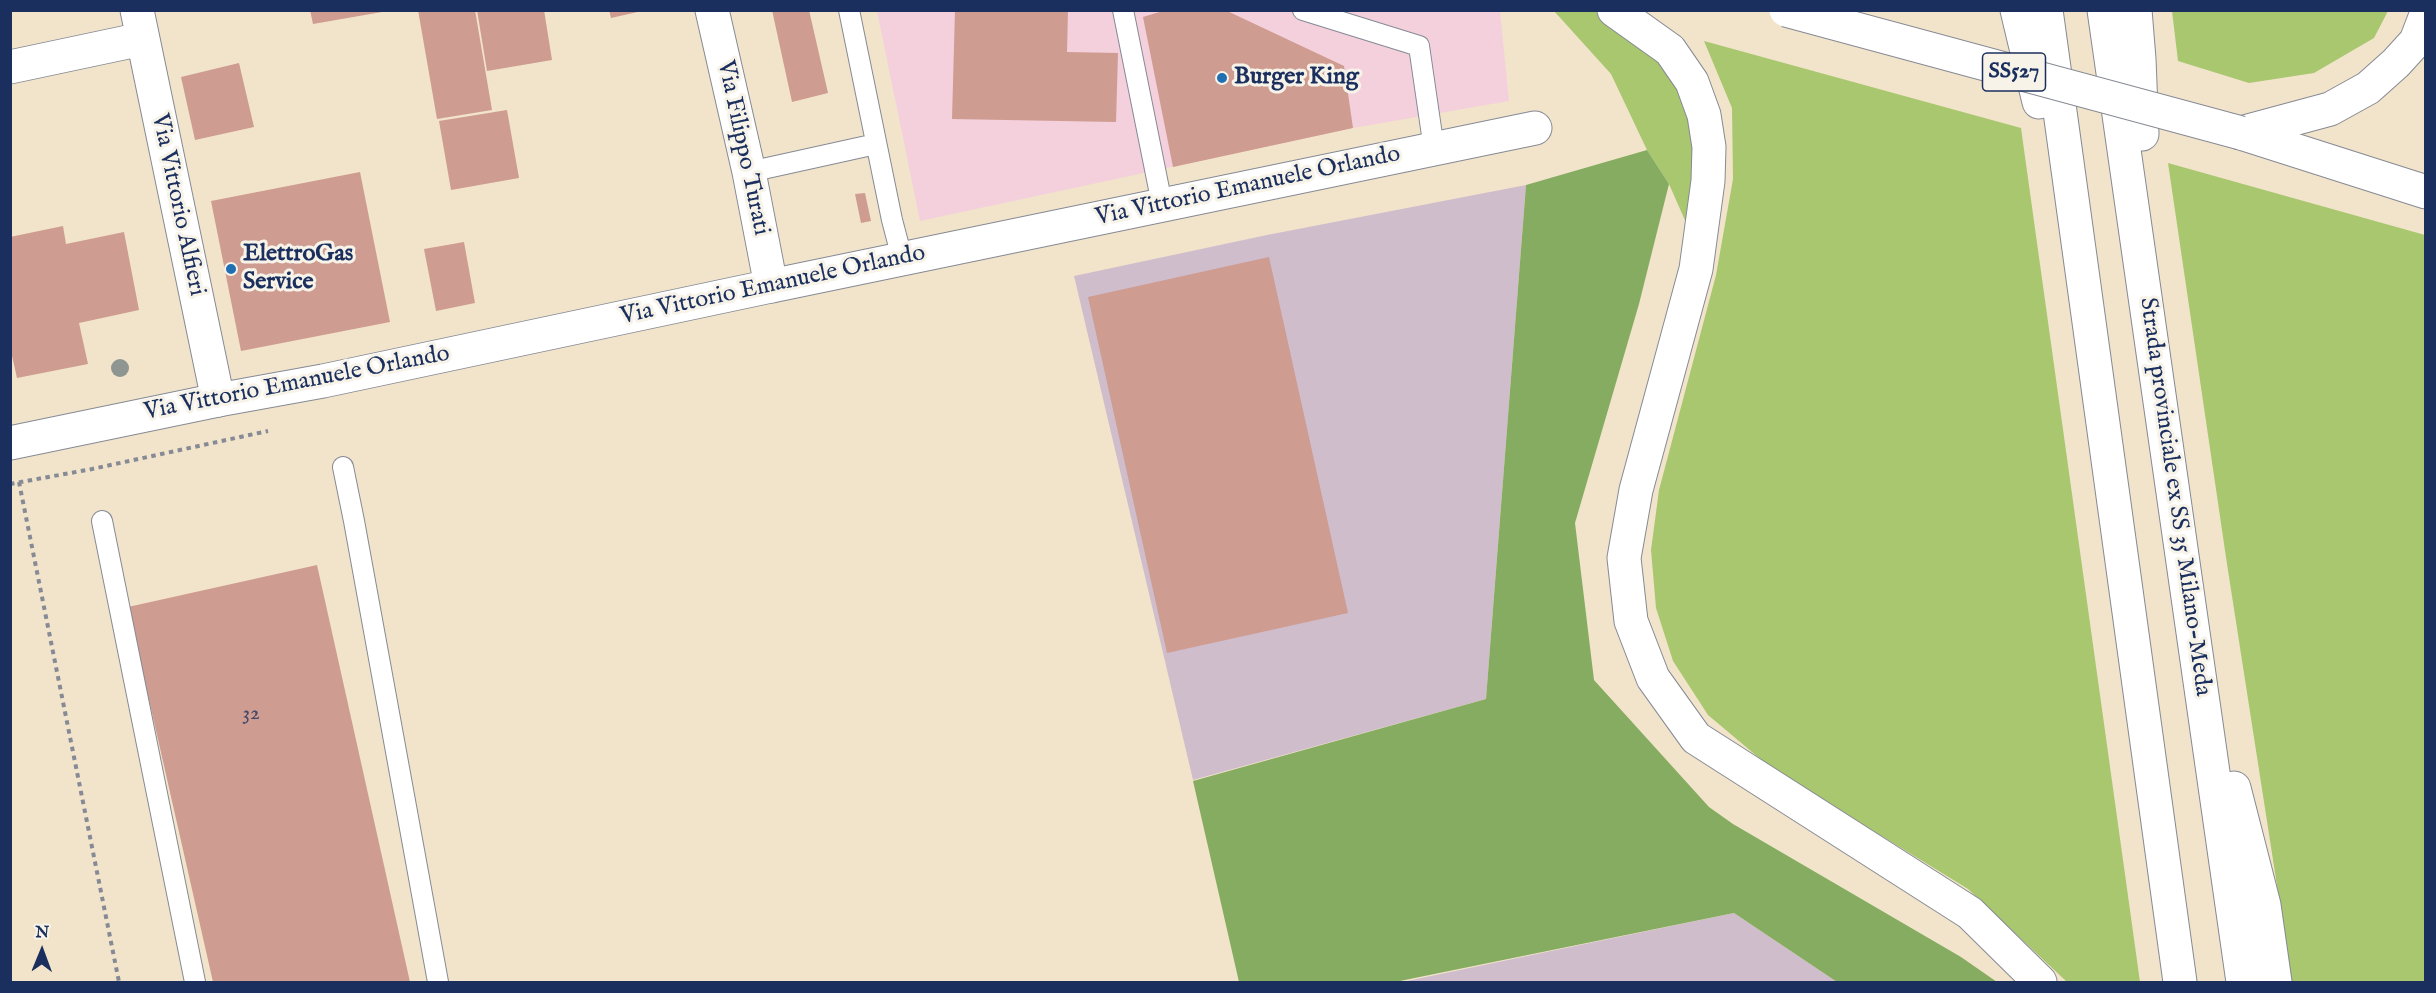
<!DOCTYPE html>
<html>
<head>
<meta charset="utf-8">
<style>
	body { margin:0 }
	#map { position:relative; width:2436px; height:993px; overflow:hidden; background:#f2e4cb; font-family:"IM FELL English",serif }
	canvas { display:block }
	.frame { position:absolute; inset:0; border:12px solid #1b2f5e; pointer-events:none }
	.north { position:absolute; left:12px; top:921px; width:60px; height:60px; -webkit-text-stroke:4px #f7f3e8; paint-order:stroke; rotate:1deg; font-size:16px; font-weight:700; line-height:24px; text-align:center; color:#1b2f5e }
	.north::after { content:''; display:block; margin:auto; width:21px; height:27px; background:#1b2f5e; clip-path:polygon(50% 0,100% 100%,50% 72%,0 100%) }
</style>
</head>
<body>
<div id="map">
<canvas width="2436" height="993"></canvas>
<div class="frame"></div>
<div class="north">N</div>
</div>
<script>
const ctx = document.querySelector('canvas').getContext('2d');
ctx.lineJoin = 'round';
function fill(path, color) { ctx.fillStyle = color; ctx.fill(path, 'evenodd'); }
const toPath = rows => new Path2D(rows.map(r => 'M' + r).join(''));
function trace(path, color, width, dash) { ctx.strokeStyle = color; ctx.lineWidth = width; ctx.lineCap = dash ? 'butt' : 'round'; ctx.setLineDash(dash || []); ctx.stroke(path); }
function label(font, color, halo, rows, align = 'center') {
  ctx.font = font + ' "IM FELL English",serif'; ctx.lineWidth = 6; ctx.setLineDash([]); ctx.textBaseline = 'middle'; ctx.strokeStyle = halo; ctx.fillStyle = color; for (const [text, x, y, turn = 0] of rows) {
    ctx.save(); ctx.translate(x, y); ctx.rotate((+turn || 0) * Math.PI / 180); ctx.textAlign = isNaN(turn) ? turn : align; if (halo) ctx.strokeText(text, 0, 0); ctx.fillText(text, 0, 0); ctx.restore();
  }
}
const built = toPath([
	[877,11,1500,11,1509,101,1353,128,920,221]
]);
const industrial = toPath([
	[1526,185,1486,699,1193,780,1074,276,1267,235],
	[1734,913,1837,982,1402,982]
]);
const green = toPath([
	[1554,11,1595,11,1655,52,1673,79,1688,111,1694,162,1691,234,1669,184,1647,150,1611,74],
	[2172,11,2172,10,2388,11,2374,38,2314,73,2249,83,2178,61],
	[1704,41,2021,128,2140,982,2067,982,1968,889,1771,768,1708,715,1673,661,1656,608,1651,550,1659,490,1716,275,1733,179,1732,108],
	[2168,163,2425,235,2425,982,2292,982,2227,564]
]);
const forest = toPath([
	[1647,150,1669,184,1639,304,1575,523,1594,680,1709,807,1733,824,1961,957,1997,982,1837,982,1734,913,1395,982,1239,982,1193,781,1486,699,1526,185]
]);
const building = toPath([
	[310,10,382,10,382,12,313,24],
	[418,10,475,10,492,110,437,119],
	[477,10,544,10,552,60,487,71],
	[609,10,642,10,642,11,611,18],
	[772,10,809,10,828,93,792,102],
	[955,10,1068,10,1067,52,1118,53,1116,122,952,119],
	[1166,10,1225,10,1344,66,1353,128,1173,167,1143,17],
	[239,63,254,127,195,140,181,77],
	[507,110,519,178,451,190,439,121],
	[360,172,390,322,241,351,211,201],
	[865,193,871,221,861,223,855,194],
	[63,226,66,244,124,232,139,310,79,323,88,364,17,378,10,347,10,237],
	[464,242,475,303,436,311,424,249],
	[1269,257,1348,613,1167,653,1088,297],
	[317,565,410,982,213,982,128,607]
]);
const path = toPath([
	[19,482,119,982],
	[10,484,92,469,268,431]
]);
const lane = toPath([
	[849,10,892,220,902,258],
	[1123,10,1162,204],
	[1303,10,1419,46,1434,149],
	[749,172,876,144],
	[343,467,354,521,438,982],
	[102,521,195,982]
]);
const street = toPath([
	[137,10,218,400],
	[10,67,142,39],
	[771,286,1535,128]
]);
const secondary = toPath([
	[10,443,218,400,323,381,771,286,749,172,712,10]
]);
const primary = toPath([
	[2241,133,2426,192]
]);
const highway = toPath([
	[1614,10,1670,50,1692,82,1704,115,1709,147,1708,181,1696,269,1636,490,1624,558,1631,621,1653,678,1696,738,1970,913,2040,982],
	[2017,10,2039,102],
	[2046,10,2180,982],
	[2104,10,2243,982],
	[2135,10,2139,59,2142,134],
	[2241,133,2330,109,2368,88,2396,63,2416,41,2426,15],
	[2234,788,2264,905,2275,982]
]);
const primaryBridge = toPath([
	[1786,10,2241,133]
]);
const trees = [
	[120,368]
];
const markers = [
	[1222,78,6,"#1f6fb2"],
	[231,269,6,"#1f6fb2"]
];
const numberNames = [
	["32",251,715]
];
const shields = [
	[2014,72,63]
];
const shieldNames = [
	["SS527",2014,72]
];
const poiNames = [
	["Burger King",1234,78],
	["ElettroGas",243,255],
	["Service",243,283]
];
const streetNames = [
	["Via Filippo Turati",742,148,78],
	["Via Vittorio Emanuele Orlando",1248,187,-12],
	["Via Vittorio Alfieri",177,205,78],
	["Via Vittorio Emanuele Orlando",773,286,-12],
	["Via Vittorio Emanuele Orlando",297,384,-11],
	["Strada provinciale ex SS 35 Milano-Meda",2174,497,82]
];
fill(built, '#f4cfdc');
fill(industrial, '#d0bdcc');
fill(green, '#a8c76f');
fill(forest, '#86ac62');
fill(building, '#ce9c90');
trace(lane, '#868a94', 22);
trace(street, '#868a94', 35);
trace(secondary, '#868a94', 35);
trace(primary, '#868a94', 35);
trace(highway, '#868a94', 35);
trace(path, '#868a94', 4, [4.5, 4.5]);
trace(lane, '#fff', 20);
trace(street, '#fff', 33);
trace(secondary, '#fff', 33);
trace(primary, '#fff', 33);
trace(highway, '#fff', 33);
trace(primaryBridge, '#868a94', 35, []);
trace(primaryBridge, '#fff', 33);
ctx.fillStyle = '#8f9591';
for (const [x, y] of trees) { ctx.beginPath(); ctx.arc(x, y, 9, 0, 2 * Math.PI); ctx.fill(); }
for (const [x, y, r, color] of markers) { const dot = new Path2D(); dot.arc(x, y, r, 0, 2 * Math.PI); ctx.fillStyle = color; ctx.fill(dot); trace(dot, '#f7f3e8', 2); }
label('21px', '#484a6a', null, numberNames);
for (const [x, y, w] of shields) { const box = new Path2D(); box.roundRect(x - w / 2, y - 19, w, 38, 4.5); ctx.fillStyle = '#f7f3e8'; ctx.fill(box); trace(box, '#1b2f5e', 1.5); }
label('bold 22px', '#1b2f5e', null, shieldNames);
label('bold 24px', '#1b2f5e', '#f7f3e8', poiNames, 'left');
label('24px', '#1b2f5e', '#f7f3e8', streetNames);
</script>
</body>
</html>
